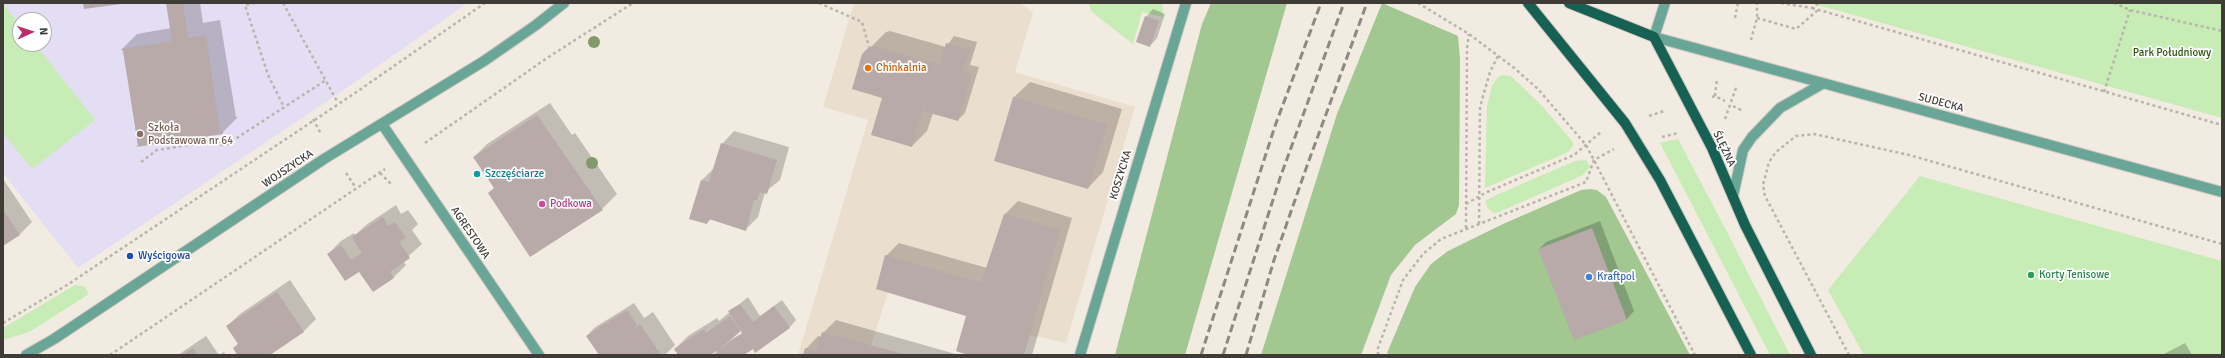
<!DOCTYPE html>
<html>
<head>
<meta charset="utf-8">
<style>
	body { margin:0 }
	#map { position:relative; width:2225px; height:358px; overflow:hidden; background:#f2ebe1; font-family:Signika,sans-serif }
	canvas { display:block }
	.frame { position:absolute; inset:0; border:4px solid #3f3c38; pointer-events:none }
	.north { position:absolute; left:12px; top:12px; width:40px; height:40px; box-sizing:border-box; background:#fff; border:1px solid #b2b1af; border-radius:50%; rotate:87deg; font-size:11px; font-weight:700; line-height:16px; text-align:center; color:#3f3c38 }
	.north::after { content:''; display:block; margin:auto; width:14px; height:18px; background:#b82e6a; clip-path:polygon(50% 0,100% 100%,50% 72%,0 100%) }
</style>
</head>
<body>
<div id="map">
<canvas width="2225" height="358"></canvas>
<div class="frame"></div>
<div class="north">N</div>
</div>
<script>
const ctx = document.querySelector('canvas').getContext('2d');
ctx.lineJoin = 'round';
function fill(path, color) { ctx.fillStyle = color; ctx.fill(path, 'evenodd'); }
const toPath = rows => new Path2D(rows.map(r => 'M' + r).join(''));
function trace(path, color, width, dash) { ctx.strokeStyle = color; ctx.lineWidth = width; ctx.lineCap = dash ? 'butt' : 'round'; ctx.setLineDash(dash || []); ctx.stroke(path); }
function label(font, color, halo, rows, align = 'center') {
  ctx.font = font + ' Signika,sans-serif'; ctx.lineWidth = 3.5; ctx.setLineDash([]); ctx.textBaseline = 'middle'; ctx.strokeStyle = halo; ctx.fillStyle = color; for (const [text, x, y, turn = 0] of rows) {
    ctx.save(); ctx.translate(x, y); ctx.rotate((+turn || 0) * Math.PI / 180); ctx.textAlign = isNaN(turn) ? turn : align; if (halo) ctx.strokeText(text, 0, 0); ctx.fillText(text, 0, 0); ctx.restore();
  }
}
const built = toPath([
	[854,3,1020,3,1033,13,1015,72,1135,107,1066,343,1030,335,888,292,871,346,907,355,798,355,868,120,823,107]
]);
const education = toPath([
	[3,3,468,3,338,94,78,268,3,173],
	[20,20,44,20,44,44,20,44]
]);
const green = toPath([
	[1088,3,1162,3,1163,17,1142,12,1133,44,1092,12],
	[1808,3,2222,3,2222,118,1832,9],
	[3,4,20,25,20,44,35,44,95,120,32,169,3,133],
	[1501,75,1511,76,1542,106,1573,142,1573,146,1568,152,1485,188,1487,106,1492,86,1497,78],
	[1678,139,1728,234,1790,355,1770,355,1660,143],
	[1586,160,1590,167,1583,175,1499,212,1493,213,1487,207,1485,201,1494,196,1575,161],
	[1920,176,2222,261,2222,355,1864,355,1828,290],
	[75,285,84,286,89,294,29,332,3,340,3,328]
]);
const forest = toPath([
	[1211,3,1287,3,1185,355,1115,355,1202,24],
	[1382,3,1458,36,1460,59,1459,205,1456,214,1415,245,1391,275,1361,355,1261,355,1337,114],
	[1591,189,1597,190,1606,197,1690,355,1393,355,1387,353,1415,287,1431,264,1448,251,1503,224,1581,190]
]);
const shadow = toPath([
	[167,3,200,3,203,23,220,20,236,117,238,117,222,133,138,146,124,50,122,49,137,34,171,28],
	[1153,9,1165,14,1157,38,1150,46,1146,17],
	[890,31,946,47,954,36,977,42,970,65,979,67,965,113,958,120,933,113,927,131,912,146,863,55,886,32],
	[1030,82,1122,109,1103,172,1088,188,995,160,1014,97],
	[550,103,572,135,575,133,617,194,602,209,495,187,474,157,487,144],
	[734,131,789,147,780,180,765,192,758,217,746,229,711,219,707,223,702,180,715,167,722,144],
	[3,179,32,222,20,234,3,245],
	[1018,201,1072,218,1032,355,971,355,967,315,886,256,899,243,987,268,1005,214],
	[396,205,401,214,408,210,418,224,412,230,422,244,403,261,406,265,393,278,360,270,328,254,341,241,354,233,355,235,366,225],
	[1600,221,1634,311,1627,319,1574,339,1539,249,1546,242],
	[290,280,316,319,304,331,267,355,239,355,239,343,227,326,240,314],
	[748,297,760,316,782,300,796,320,789,328,742,355,712,355,718,351,717,349,709,355,679,355,675,349,688,336,717,318,719,321],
	[741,330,742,333,730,340,729,339],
	[634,303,644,318,653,312,675,345,665,355,600,355,587,336,594,328],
	[836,320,959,355,804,355,806,349,818,336,822,337,823,333],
	[206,336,219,355,178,355],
	[2185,343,2192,355,2162,355],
	[224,352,226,355,219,355]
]);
const building = toPath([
	[83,3,121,3,121,4,84,9],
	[166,3,183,3,188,38,206,35,220,131,223,131,223,134,136,147,138,145,123,51,121,49,172,41],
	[1145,16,1159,21,1150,47,1136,42],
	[946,43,970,50,963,72,972,75,958,121,923,111,937,64,940,65],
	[874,46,936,64,912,147,871,135,882,98,852,89,862,54,869,47],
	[1013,97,1107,125,1088,189,994,161],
	[537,115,603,210,530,257,488,193,494,188,473,157],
	[721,143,777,160,767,194,760,192,757,200,754,200,746,231,709,219,707,224,689,219,701,180,709,182],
	[3,210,20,235,3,246],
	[1004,214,1060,230,1024,355,968,355,956,351,966,316,876,289,885,255,981,283],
	[383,217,388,226,395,222,406,238,399,242,410,258,390,272,394,278,373,292,359,272,345,281,327,254,341,245,351,260,362,253,352,237],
	[1592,228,1627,320,1574,340,1538,249],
	[277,292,304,332,270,355,237,355,233,348,238,344,226,326],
	[740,304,753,322,774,306,790,328,755,353,753,349,744,355,715,355,718,353,717,351,710,355,678,355,674,349,704,329,706,333,730,316,741,331,717,351,742,334,741,330,728,311],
	[627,310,637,325,633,329,640,324,661,355,599,355,586,336,607,322,611,327,608,322],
	[822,332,892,351,905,355,803,355,805,348,816,351],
	[193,348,198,355,182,355]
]);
const path = toPath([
	[255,3,245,5,268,75,284,107],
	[283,3,338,103],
	[819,3,862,22,869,47],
	[1418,3,1469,34,1513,67,1538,89,1586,145,1695,355],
	[1781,3,1812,8,1819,3],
	[2114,3,2130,10,2222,31],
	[1812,8,2222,125],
	[1735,18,1738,3],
	[1757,18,1796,29,1818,10],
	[1751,40,1757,18,1757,3],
	[2104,92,2130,10],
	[1715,96,1717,79],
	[1712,97,1715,96,1725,101],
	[1733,106,1743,111],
	[1649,116,1664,111],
	[313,119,321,134],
	[1725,119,1737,85],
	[1662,137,1678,133],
	[425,143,547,58,633,3],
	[141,162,157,150,195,144,226,145,326,80],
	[346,173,356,188],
	[380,173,392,185],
	[1466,204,1485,193,1574,155,1601,132],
	[1479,224,1480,107,1490,72,1498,56],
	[1466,228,1467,48,1469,34],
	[3,323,67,285,355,93,485,3],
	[110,355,385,169],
	[1378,355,1378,348,1403,280,1423,254,1441,239,1586,182,1594,160,1614,149],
	[1849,355,1765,196,1763,185,1769,162,1776,152,1796,136,1814,134,1909,155,2222,244]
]);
const minor = toPath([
	[1665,3,1654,37,2222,192],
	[382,124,539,355],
	[1733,196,1743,150,1752,137,1780,108,1822,84],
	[26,355,54,339,324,159,484,61,536,25,564,3],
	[1080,355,1186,3]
]);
const major = toPath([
	[1528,3,1625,123,1660,180,1751,355],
	[1569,3,1654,37,1712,148,1745,225,1811,355]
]);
const rail = toPath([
	[1201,355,1275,126,1321,3],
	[1223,355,1280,178,1344,3],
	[1246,355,1274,260,1308,163,1367,3]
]);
const trees = [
	[594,42],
	[592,163]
];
const markers = [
	[868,68,4,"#e8710a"],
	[140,134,4,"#8d6e63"],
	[477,174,4,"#0f9aa8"],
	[542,204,4,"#d1479c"],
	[130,256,4,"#1a4fb4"],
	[2031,275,4,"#2e9e5b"],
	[1589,277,4,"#3f7fe0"]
];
const parkNames = [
	["Park Południowy",2172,53]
];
const foodNames = [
	["Chinkalnia",876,68]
];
const streetNames = [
	["SUDECKA",1941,103,15],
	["ŚLĘŻNA",1724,149,64],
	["WOJSZYCKA",288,169,-34],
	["KOSZYCKA",1121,175,-73],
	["AGRESTOWA",470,233,56]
];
const educationNames = [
	["Szkoła",148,128],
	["Podstawowa nr 64",148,141]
];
const cultureNames = [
	["Szczęściarze",485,174]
];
const hotelNames = [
	["Podkowa",550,204]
];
const transitNames = [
	["Wyścigowa",138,256]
];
const leisureNames = [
	["Korty Tenisowe",2039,275]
];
const shopNames = [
	["Kraftpol",1597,277]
];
fill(built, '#eadfcf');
fill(education, '#e4def4');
fill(green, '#c7ecb5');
fill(forest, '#a2c791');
fill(shadow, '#0003');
fill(building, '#b7aaa9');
trace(minor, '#cec8bf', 12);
trace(major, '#cec8bf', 12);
trace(path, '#bab4ac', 2.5, [3, 3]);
trace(minor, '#6aa698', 10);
trace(major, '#166154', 10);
trace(rail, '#8e8982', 3, [8, 4]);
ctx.fillStyle = '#83996a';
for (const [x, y] of trees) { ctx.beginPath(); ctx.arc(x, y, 6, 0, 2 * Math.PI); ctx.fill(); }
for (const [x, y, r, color] of markers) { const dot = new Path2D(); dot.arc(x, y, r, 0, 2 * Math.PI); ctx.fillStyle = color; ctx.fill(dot); trace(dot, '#fff', 1.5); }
label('11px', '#295608', '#fff', parkNames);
label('11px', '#c56008', '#fff', foodNames, 'left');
label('11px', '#3f3c38', '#fff', streetNames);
label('11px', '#785e54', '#fff', educationNames, 'left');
label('11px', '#0d838f', '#fff', cultureNames, 'left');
label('11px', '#b23c85', '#fff', hotelNames, 'left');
label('11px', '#164399', '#fff', transitNames, 'left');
label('11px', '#27864d', '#fff', leisureNames, 'left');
label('11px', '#366cbe', '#fff', shopNames, 'left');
</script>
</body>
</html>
